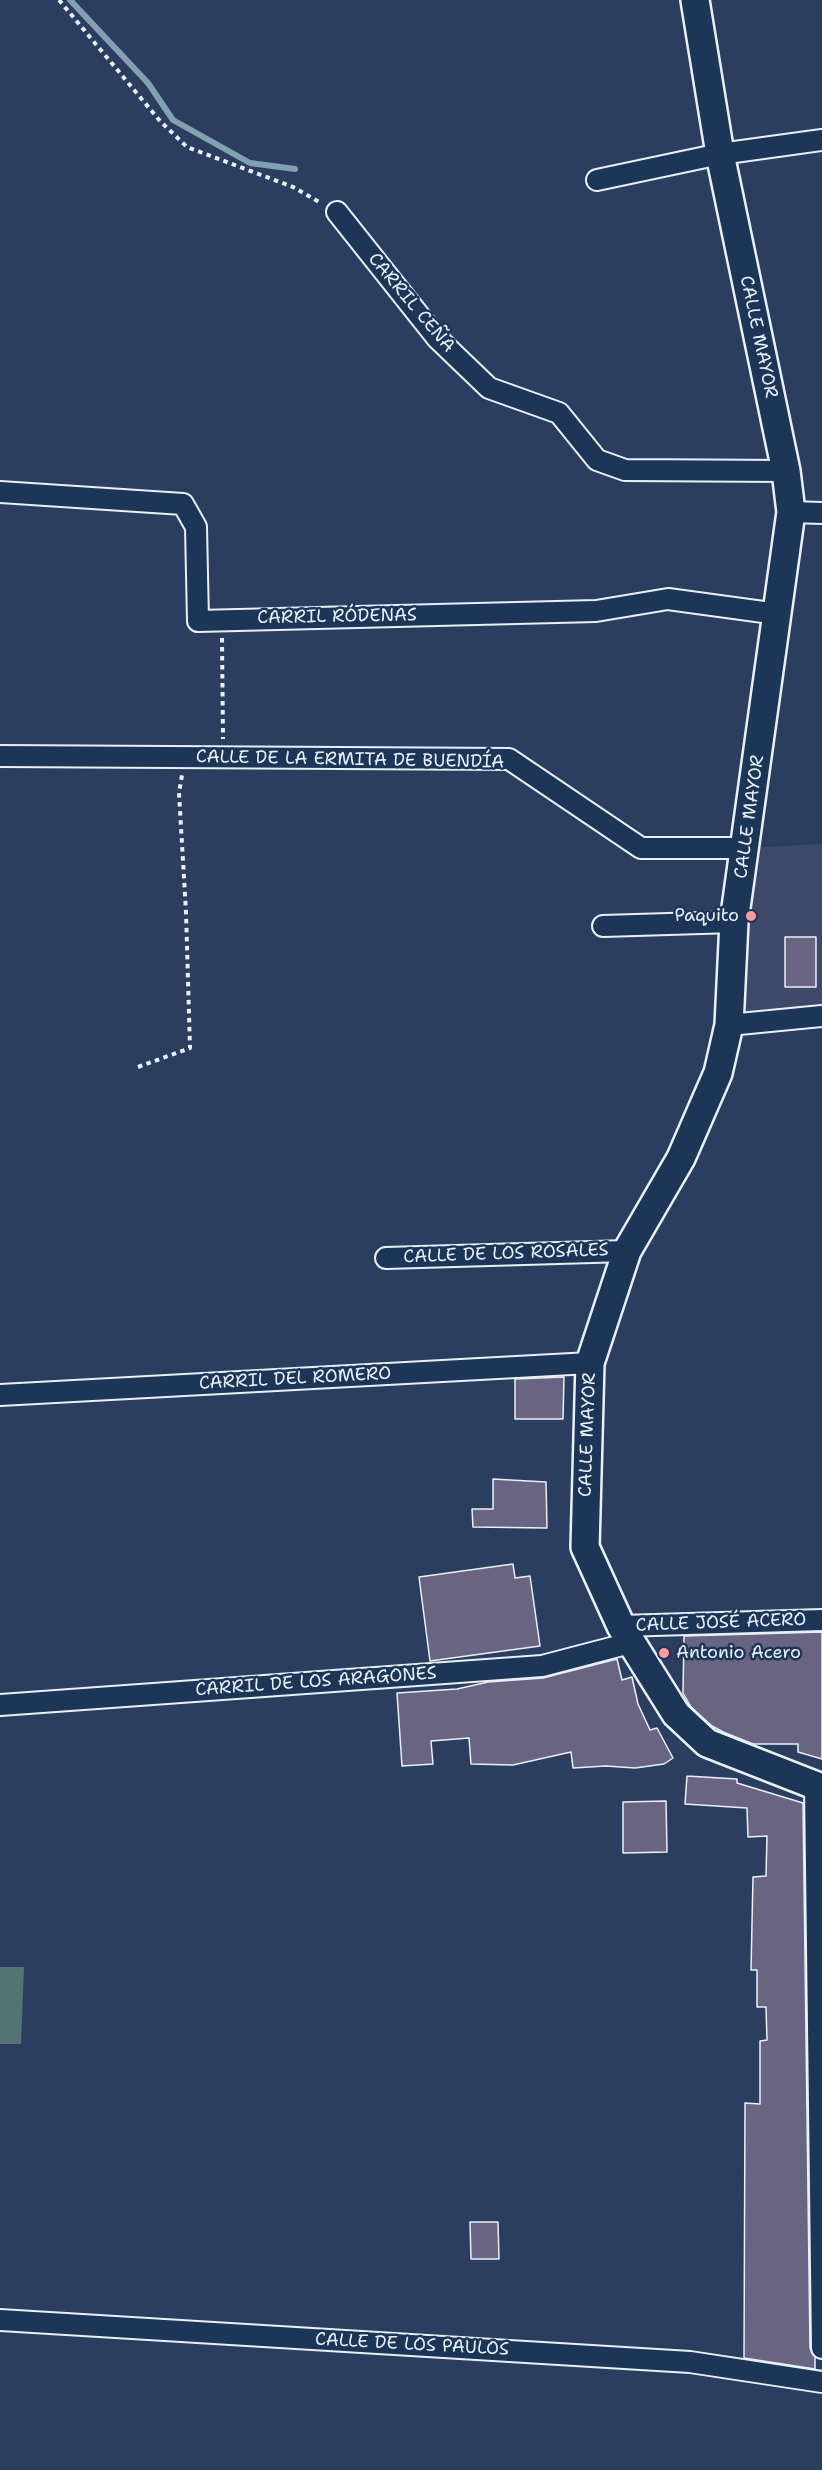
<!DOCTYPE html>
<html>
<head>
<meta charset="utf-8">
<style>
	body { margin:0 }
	canvas { display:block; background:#2c3e5f }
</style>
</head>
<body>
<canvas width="822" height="2470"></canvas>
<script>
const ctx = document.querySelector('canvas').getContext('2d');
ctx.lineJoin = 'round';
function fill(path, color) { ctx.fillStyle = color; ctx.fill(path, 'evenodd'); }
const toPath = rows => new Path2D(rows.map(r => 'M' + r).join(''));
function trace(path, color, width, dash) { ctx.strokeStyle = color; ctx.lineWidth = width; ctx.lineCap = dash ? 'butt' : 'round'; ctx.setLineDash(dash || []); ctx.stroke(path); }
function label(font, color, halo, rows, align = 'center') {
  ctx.font = font + ' "Shantell Sans",sans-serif'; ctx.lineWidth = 5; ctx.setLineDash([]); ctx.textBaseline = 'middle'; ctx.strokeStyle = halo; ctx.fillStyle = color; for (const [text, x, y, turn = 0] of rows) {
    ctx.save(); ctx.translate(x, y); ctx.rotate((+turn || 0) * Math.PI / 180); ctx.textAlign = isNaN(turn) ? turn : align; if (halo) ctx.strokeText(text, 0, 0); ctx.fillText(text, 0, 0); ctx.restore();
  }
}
const built = toPath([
	[822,844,822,1016,729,1025,746,848]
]);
const green = toPath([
	[0,1967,24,1967,21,2044,0,2044]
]);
const stream = toPath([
	[70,0,148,83,173,120,250,163,295,169]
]);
const building = toPath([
	[785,937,816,937,816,987,785,987,785,937],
	[564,1377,563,1419,515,1419,515,1379,564,1377],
	[493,1479,546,1482,547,1528,473,1527,472,1509,493,1509,493,1479],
	[513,1564,515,1578,530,1576,540,1646,430,1661,419,1577,513,1564],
	[822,1632,822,1759,798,1752,798,1744,753,1744,723,1732,712,1726,691,1707,683,1693,684,1636,822,1632],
	[617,1659,622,1680,632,1677,638,1704,650,1730,657,1728,673,1758,664,1764,635,1768,606,1766,573,1768,571,1752,513,1765,471,1764,469,1738,431,1741,433,1764,402,1766,397,1693,457,1689,488,1682,543,1678,617,1659],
	[687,1776,737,1779,737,1783,803,1803,810,2348,815,2357,815,2369,744,2358,745,2103,760,2104,760,2041,767,2040,766,2007,757,2007,757,1970,751,1970,753,1877,766,1876,767,1836,748,1837,747,1808,685,1804,687,1776],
	[666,1801,667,1852,623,1853,623,1802,666,1801],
	[470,2222,498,2222,499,2259,471,2259,470,2222]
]);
const path = toPath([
	[59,0,160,121,187,147,293,187,321,203],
	[222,638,223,739],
	[138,1067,190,1048,186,912,179,793,182,775]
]);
const street = toPath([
	[597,180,720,154,822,140],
	[337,212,437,338,489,388,559,413,597,460,625,470,786,471],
	[0,492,183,504,196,527,198,621,596,611,668,599,778,614],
	[791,512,822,513],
	[0,756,509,759,641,848,746,848],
	[603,926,734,922],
	[729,1025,822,1016],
	[386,1258,627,1251],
	[0,1395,590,1363],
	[621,1626,822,1620],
	[0,1705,542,1666,630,1643],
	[815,1786,822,2348],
	[0,2320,690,2362,822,2382]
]);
const secondary = toPath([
	[695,0,720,154,786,471,791,512,734,922,729,1025,718,1073,681,1158,627,1251,590,1363,585,1547,621,1626,676,1714,707,1743,822,1788]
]);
const markers = [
	[751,916,6,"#ff9aa2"],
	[664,1653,6,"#ff9aa2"]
];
const streetNames = [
	["CARRIL CEÑA",411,303,50],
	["CALLE MAYOR",758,337,78],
	["CARRIL RÓDENAS",337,617,-1],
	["CALLE DE LA ERMITA DE BUENDÍA",350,760,1],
	["CALLE MAYOR",750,817,-82],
	["CALLE DE LOS ROSALES",506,1254,-2],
	["CARRIL DEL ROMERO",295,1379,-3],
	["CALLE MAYOR",588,1435,-88],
	["CALLE JOSÉ ACERO",721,1623,-2],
	["CARRIL DE LOS ARAGONES",316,1682,-4],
	["CALLE DE LOS PAULOS",412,2345,3]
];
const poiNames = [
	["Paquito",739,916],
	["Antonio Acero",676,1653,"left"]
];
fill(built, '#3e4969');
fill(green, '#547372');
trace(stream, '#83a0b3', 6);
fill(building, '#696481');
trace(building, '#e8f1f8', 1.5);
trace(street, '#e8f1f8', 24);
trace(secondary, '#e8f1f8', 32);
trace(path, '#e8f1f8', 4, [4.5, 4.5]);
trace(street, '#1d3557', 20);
trace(secondary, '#1d3557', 27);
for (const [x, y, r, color] of markers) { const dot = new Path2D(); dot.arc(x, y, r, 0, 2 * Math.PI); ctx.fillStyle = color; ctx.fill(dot); trace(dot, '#1d3557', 2); }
label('18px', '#e8f1f8', '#1d3557', streetNames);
label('18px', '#e8f1f8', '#1d3557', poiNames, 'right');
</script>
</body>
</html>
